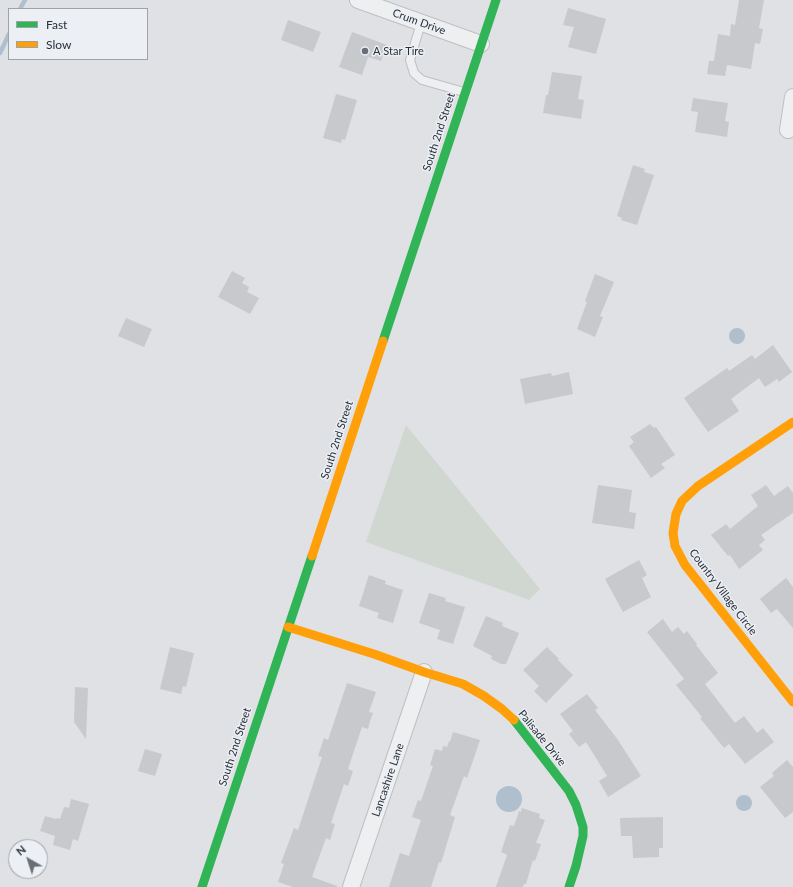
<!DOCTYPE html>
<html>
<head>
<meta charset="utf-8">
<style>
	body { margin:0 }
	#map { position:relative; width:793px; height:887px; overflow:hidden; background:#dfe1e4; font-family:Lato,sans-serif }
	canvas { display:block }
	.legend { position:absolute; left:8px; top:8px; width:140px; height:52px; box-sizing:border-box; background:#eceff3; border:1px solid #9ea3a9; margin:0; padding:5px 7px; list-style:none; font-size:12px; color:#28303b }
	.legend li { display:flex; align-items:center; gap:8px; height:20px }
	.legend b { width:20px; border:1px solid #9ea3a9 }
	.north { position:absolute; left:8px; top:839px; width:40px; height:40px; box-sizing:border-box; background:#eceff3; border:1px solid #9ea3a9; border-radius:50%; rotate:321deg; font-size:11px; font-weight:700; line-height:16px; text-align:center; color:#28303b }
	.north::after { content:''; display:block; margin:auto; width:14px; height:18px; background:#686e76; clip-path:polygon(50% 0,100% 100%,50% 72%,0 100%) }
</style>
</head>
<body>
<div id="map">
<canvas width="793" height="887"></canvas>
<ul class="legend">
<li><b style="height:5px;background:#30b455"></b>Fast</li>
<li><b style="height:5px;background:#ff9f0a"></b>Slow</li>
</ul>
<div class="north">N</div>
</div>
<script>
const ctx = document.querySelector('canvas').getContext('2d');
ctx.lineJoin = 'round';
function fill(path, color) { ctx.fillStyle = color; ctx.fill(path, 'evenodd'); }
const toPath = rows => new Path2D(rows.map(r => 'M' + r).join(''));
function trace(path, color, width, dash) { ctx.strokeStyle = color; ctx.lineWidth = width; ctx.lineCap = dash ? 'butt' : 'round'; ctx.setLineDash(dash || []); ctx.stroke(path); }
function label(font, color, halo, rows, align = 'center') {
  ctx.font = font + ' Lato,sans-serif'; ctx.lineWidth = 3; ctx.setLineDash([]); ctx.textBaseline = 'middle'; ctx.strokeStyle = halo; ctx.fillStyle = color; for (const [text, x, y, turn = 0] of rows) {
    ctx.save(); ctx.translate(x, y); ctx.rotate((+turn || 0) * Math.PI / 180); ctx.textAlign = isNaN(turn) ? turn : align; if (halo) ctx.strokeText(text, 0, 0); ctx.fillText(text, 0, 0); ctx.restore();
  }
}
const green = toPath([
	[406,425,540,589,529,600,488,585,433,566,366,542]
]);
const water = toPath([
	'729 336a8 8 0 1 1 16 0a8 8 0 1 1-16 0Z',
	'496 799a13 13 0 1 1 26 0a13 13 0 1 1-26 0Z',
	'736 803a8 8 0 1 1 16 0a8 8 0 1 1-16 0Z'
]);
const stream = toPath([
	[20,9,25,0],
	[0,53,9,34]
]);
const building = toPath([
	[739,0,764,0,759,28,763,29,760,44,755,43,751,69,727,65,725,76,707,74,709,61,714,61,718,34,730,36,731,24,735,25],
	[568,8,606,19,596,54,568,47,574,27,563,25],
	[288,20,321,32,313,52,281,40],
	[352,32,387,45,381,61,368,57,362,75,339,67],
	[552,72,582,76,578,99,584,100,581,119,543,113,546,95,548,95],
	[336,94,357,100,345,140,342,139,341,143,323,138],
	[693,98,728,103,725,121,729,122,727,137,695,132,698,112,691,111],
	[633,165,645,169,644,172,654,175,637,225,621,220,622,218,617,216],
	[232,271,245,278,242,283,249,287,247,292,259,298,250,314,218,297],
	[595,274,614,282,600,316,603,317,595,337,577,329,587,302,585,301],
	[126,318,152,329,144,347,118,336],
	[773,345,792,372,779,382,777,379,765,387,759,378,731,399,739,411,708,432,684,398,727,368,729,371,752,355,755,359],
	[569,372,573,394,525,404,520,379,551,373,552,376],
	[650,424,654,428,656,427,675,455,661,464,665,468,651,478,629,446,634,442,630,437],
	[598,485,632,490,629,512,636,513,634,529,592,523],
	[766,485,774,496,788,486,793,493,793,513,761,535,765,540,759,545,763,550,739,569,730,555,728,556,711,535,726,524,730,529,758,506,751,495],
	[639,560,647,575,642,578,651,597,623,612,605,579],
	[369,575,386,581,385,584,403,590,393,623,377,618,379,613,359,606],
	[786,578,793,587,793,628,777,609,771,613,760,599],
	[429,593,446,598,445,601,465,607,453,644,437,639,440,630,419,623],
	[486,616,503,623,502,626,519,633,506,664,501,664,491,659,492,656,473,646],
	[663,619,672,632,678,627,684,634,687,631,697,644,696,645,718,673,705,684,735,723,744,716,757,733,763,728,774,742,745,764,729,744,724,748,700,718,702,717,676,685,684,679,647,632],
	[170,647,194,653,186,687,183,686,181,694,160,689],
	[547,647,559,659,558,660,573,675,546,703,534,691,539,686,523,670],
	[347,683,376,692,369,712,373,713,370,721,368,729,362,727,348,769,353,771,348,786,344,784,331,823,335,824,330,840,326,838,312,877,337,886,337,887,293,887,278,882,284,864,281,863,294,828,298,830,322,757,318,756,324,738,328,740],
	[75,687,88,688,86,739,74,722],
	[587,694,598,708,595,710,618,740,641,776,608,797,599,781,607,776,586,742,579,747,569,734,573,731,560,714],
	[453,732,480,740,467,778,464,776,450,815,455,817,441,863,439,862,431,887,389,887,400,853,409,856,421,820,412,817,418,800,421,801,433,766,430,765,435,749,442,751,443,746,447,747,449,741,450,742],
	[145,749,162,754,155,776,138,771],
	[787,760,793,767,793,812,785,818,760,787,774,776,772,773],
	[71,799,89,804,78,841,73,839,70,850,53,845,55,836,40,831,45,816,56,819,57,818,60,819,64,807,69,808],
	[522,808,540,814,539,818,545,820,536,843,541,844,535,861,533,860,526,884,524,884,523,887,496,887,507,855,501,852,510,825,514,826,519,811,521,812],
	[663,817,663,848,659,848,659,857,633,858,632,836,621,836,620,818]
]);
const lane = toPath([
	[421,23,410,60,414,73,422,80,464,92]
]);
const street = toPath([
	[358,0,481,44],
	[788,130,793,97],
	[351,887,424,672]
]);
const fast = toPath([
	[383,341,496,0],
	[514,720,569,791,576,805,583,827,583,836,576,866,569,887],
	[202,887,312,556]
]);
const slow = toPath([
	[793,422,698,486,682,501,676,514,673,533,675,546,685,565,793,702],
	[312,556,383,341],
	[288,627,374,654,424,672,463,684,484,696,502,709,514,720]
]);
const markers = [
	[365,51,4,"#686e76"]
];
const streetNames = [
	["Crum Drive",419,22,20],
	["South 2nd Street",439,132,-72],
	["South 2nd Street",337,440,-72],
	["Country Village Circle",723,592,53],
	["Palisade Drive",542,738,51],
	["South 2nd Street",235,747,-72],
	["Lancashire Lane",388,780,-71]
];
const poiNames = [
	["A Star Tire",373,51]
];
fill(green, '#d0d7d0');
fill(water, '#afbfcd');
trace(stream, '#afbfcd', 4.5);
fill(building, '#c7c9cc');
trace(lane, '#bdbfc2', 10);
trace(street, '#bdbfc2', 18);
trace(lane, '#eeeff0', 8);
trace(street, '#eeeff0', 16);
trace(fast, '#30b455', 9);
trace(slow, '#ff9f0a', 9);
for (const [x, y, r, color] of markers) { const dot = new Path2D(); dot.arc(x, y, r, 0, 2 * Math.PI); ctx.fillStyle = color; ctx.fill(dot); trace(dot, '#eceff3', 1.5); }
label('11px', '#28303b', '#eceff3', streetNames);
label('11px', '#28303b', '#eceff3', poiNames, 'left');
</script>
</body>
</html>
